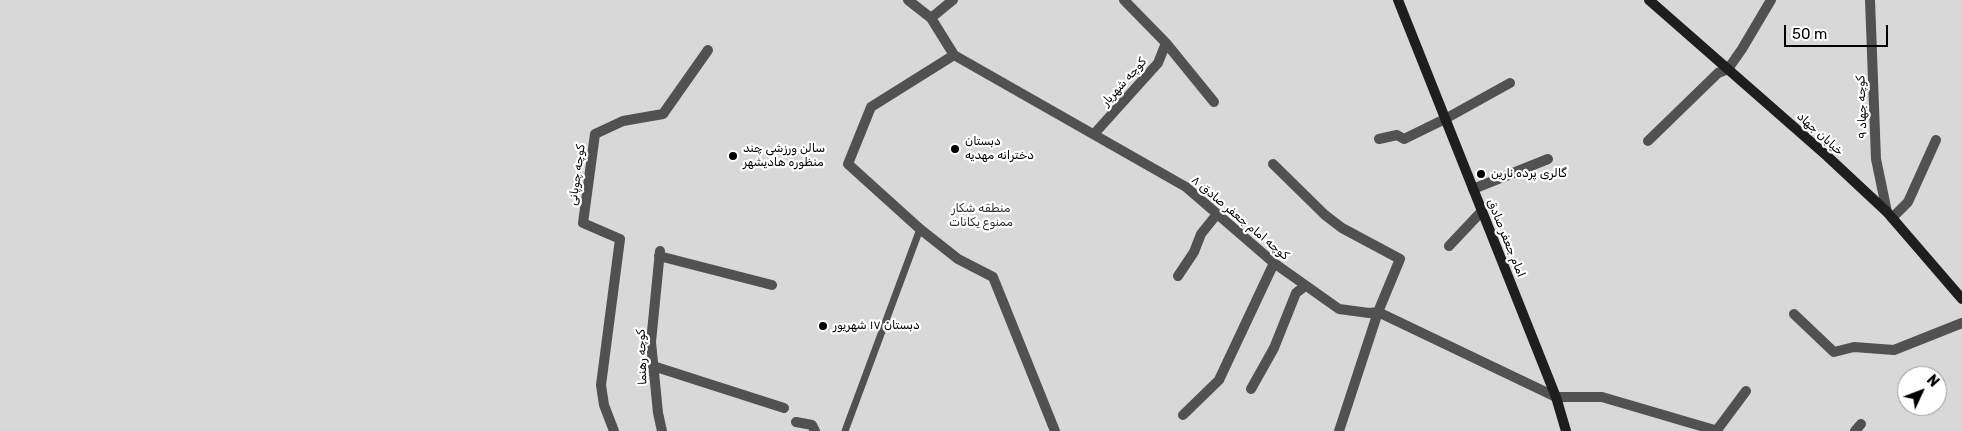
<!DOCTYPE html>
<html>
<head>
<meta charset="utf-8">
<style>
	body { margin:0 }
	#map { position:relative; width:1962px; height:431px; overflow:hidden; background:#fff; font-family:Rubik,sans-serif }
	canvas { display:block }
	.north { position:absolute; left:1897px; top:366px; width:50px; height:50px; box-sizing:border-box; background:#fff; border:1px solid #999; border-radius:50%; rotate:47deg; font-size:14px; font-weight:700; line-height:20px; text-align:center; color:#000 }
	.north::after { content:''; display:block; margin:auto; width:18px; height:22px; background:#000; clip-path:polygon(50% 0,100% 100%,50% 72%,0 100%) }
	.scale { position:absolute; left:1784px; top:25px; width:104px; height:22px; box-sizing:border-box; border:2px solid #000; border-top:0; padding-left:6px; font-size:15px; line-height:18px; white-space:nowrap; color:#000; -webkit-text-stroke:4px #fff; paint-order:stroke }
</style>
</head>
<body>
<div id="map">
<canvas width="1962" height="431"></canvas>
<div class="north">N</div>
<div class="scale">50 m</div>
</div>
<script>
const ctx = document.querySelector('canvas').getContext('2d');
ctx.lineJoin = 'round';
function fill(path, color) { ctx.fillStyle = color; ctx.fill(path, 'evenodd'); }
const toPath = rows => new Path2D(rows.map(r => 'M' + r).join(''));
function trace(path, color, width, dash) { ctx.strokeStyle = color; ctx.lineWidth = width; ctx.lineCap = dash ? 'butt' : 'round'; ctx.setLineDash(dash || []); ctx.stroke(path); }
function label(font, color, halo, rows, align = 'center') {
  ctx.font = font + ' Rubik,Cairo,sans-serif'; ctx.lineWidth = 4.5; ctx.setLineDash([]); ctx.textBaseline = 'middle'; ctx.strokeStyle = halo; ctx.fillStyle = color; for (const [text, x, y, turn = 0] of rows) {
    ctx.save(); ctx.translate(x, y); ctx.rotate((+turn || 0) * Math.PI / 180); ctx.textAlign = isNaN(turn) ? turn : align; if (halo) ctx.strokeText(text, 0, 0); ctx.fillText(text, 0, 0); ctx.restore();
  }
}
const green = toPath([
	[0,0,1962,0,1962,431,0,431],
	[1907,376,1937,376,1937,406,1907,406]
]);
const lane = toPath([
	[845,431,920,229]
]);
const street = toPath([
	[908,0,931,18,954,55,1186,187,1274,263,1339,309,1369,313,1378,312,1556,397,1602,397,1718,431],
	[1124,0,1166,43,1214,102],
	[1870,0,1876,159,1887,212],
	[931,18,953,0],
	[954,55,871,107,848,164,920,229,958,259,993,277,1055,431],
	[1094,134,1158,63,1166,43],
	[1379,139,1397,135,1404,139,1445,119,1510,83],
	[1648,141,1718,73,1728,69,1742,49,1771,0],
	[1273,164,1325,215,1342,228,1400,259,1378,312,1339,431],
	[1473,189,1548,159],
	[1892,218,1908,202,1936,140],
	[1449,246,1482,211],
	[660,251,651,342,658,413,662,431],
	[659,256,772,285],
	[1178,276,1194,252,1201,234,1217,214],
	[1794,314,1834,352,1854,347,1894,350,1962,323],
	[653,366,784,408],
	[1251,389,1274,348,1296,293,1305,286],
	[1183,415,1219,380,1274,263],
	[796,422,812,425,815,431],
	[1717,430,1746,391],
	[614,431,604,405,601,385,620,239,583,223,595,134,623,121,663,114,708,50],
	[1855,431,1861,424]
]);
const secondary = toPath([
	[1398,0,1556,397,1566,431],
	[1649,0,1827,156,1887,212,1962,299]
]);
const markers = [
	[955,149,5,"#000"],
	[733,156,5,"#000"],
	[1481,174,5,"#000"],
	[823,326,5,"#000"]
];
const streetNames = [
	["کوچه شهریار",1124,82,-48],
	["کوچه جهاد ۹",1862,107,-92],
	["خیابان جهاد",1820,134,42],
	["کوچه چوپانی",577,175,-82],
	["کوچه امام جعفر صادق ۸",1240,218,40],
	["امام جعفر صادق",1506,238,68],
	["کوچه رهنما",642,357,-92]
];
const poiNames = [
	["دبستان",965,142],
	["دخترانه مهدیه",965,156],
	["سالن ورزشی چند",743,149],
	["منظوره هادیشهر",743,163],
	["گالری پرده نارین",1491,174],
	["دبستان ۱۷ شهریور",833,326]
];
const parkNames = [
	["منطقه شکار",981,209],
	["ممنوع یکانات",981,223]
];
fill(green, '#d8d8d8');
trace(lane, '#515151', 7);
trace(street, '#515151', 10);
trace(secondary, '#1e1e1e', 10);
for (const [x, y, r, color] of markers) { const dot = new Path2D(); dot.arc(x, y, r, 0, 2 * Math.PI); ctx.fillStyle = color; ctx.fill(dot); trace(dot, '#fff', 2); }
label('12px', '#000', '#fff', streetNames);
label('12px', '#000', '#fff', poiNames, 'left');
label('12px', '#2f2f2f', '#fff', parkNames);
</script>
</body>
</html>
